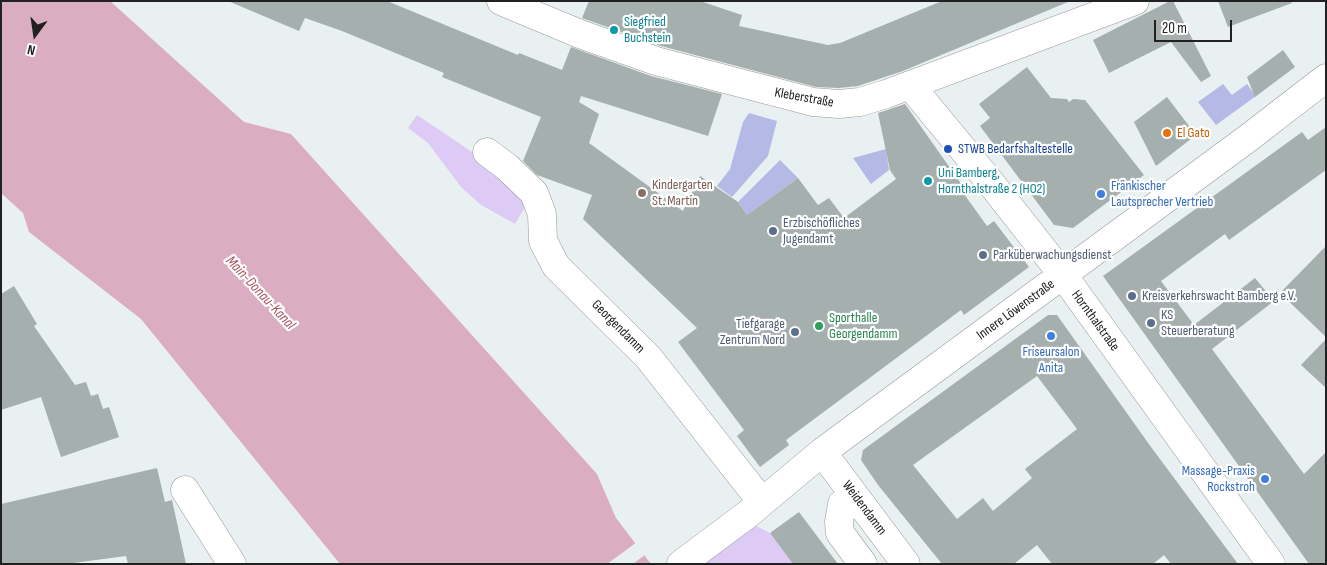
<!DOCTYPE html>
<html>
<head>
<meta charset="utf-8">
<style>
  body { margin:0 }
  #map { position:relative; width:1327px; height:565px; overflow:hidden; background:#e9f0f1; font-family:"Sofia Sans Condensed",sans-serif }
  canvas { display:block }
  .frame { position:absolute; inset:0; border:2px solid #212121; pointer-events:none }
  .north { position:absolute; left:10px; top:10px; width:50px; height:50px; -webkit-text-stroke:4px #fff; paint-order:stroke; rotate:194deg; font-size:14px; font-weight:700; line-height:20px; text-align:center; color:#212121 }
  .north::after { content:''; display:block; margin:auto; width:18px; height:22px; background:#212121; clip-path:polygon(50% 0,100% 100%,50% 72%,0 100%) }
  .scale { position:absolute; left:1154px; top:20px; width:78px; height:22px; box-sizing:border-box; border:2px solid #212121; border-top:0; padding-left:6px; font-size:15px; line-height:18px; white-space:nowrap; color:#212121; -webkit-text-stroke:4px #fff; paint-order:stroke }
</style>
</head>
<body>
<div id="map">
<canvas width="1327" height="565"></canvas>
<div class="frame"></div>
<div class="north">N</div>
<div class="scale">20 m</div>
</div>
<script>
const g = document.querySelector('canvas').getContext('2d');
g.lineJoin = 'round';
function fill(path, color) { g.fillStyle = color; g.fill(path, 'evenodd'); }
const toPath = rows => new Path2D(rows.map(r => 'M' + r).join(''));
function stroke(path, color, width, dash) { g.strokeStyle = color; g.lineWidth = width; g.lineCap = dash ? 'butt' : 'round'; g.setLineDash(dash || []); g.stroke(path); }
function write(font, color, halo, rows, align = 'center') {
  g.font = font + ' "Sofia Sans Condensed",sans-serif'; g.lineWidth = 4.5; g.setLineDash([]); g.textBaseline = 'middle'; g.strokeStyle = halo; g.fillStyle = color; for (const [text, x, y, turn = 0] of rows) {
    g.save(); g.translate(x, y); g.rotate((+turn || 0) * Math.PI / 180); g.textAlign = isNaN(turn) ? turn : align; if (halo) g.strokeText(text, 0, 0); g.fillText(text, 0, 0); g.restore();
  }
}
fill(toPath([
  [1223,84,1232,95,1247,84,1256,96,1216,125,1198,102],
  [749,113,777,121,768,156,732,197,717,186,730,169,743,122],
  [886,149,889,170,871,184,853,158],
  [780,160,798,178,747,215,738,202]
]), '#b4bae5');
fill(toPath([
  [417,115,481,158,528,202,515,224,481,205,461,187,428,143,408,128],
  [735,515,770,533,793,564,672,564]
]), '#decbf5');
fill(toPath([
  [1,1,110,1,244,122,291,134,597,474,616,518,651,564,340,564,141,319,29,232,23,213,1,193]
]), '#daaec0');
fill(toPath([
  [637,542,646,554,633,564,607,564]
]), '#e9f0f1');
fill(toPath([
  [228,1,387,1,518,55,519,53,562,70,571,47,651,76,722,94,708,136,581,96,579,102,599,114,589,143,683,211,700,176,738,202,747,215,798,178,818,205,829,198,844,218,896,179,890,170,878,113,905,104,967,192,964,194,987,226,994,221,1029,267,964,315,961,310,786,440,789,445,760,467,737,436,744,430,678,342,697,328,583,219,592,195,537,175,523,161,541,117,442,77,444,73,342,31,305,18,299,31],
  [589,1,700,1,742,15,739,26,828,45,840,43,942,1,1068,2,903,71,858,86,839,88,816,87,661,46,582,18],
  [1170,1,1173,1,1211,76,1201,82,1171,42,1109,73,1093,40],
  [1218,1,1291,1,1292,3,1228,27],
  [1283,50,1295,67,1255,97,1247,77],
  [1027,67,1051,98,1067,99,1069,102,1073,99,1085,100,1144,175,1073,228,1054,225,980,126,990,118,979,104],
  [1167,97,1196,135,1156,166,1134,122],
  [1326,127,1326,170,1229,240,1225,234,1161,281,1194,325,1255,278,1274,301,1212,349,1304,474,1326,452,1326,564,1309,564,1103,276,1302,132,1308,140],
  [1326,246,1326,337,1280,293],
  [14,286,37,324,34,326,75,385,86,382,91,396,98,394,103,409,109,407,119,437,61,457,41,397,1,410,1,294],
  [1048,315,1057,315,1151,447,1238,564,1171,564,1164,555,1153,564,1052,564,1037,545,1014,564,942,564,878,485,861,460,863,450],
  [1037,376,1077,429,1025,469,1032,478,993,511,983,498,957,519,913,465],
  [1326,339,1326,388,1301,365],
  [157,468,165,502,172,500,186,564,128,564,126,556,66,564,1,564,1,504],
  [799,512,838,564,793,564,770,533]
]), '#a5afad');
const minor = toPath([
  [501,1,580,34,656,61,813,102,839,104,860,102,886,94,1135,1],
  [910,85,990,182,1063,275,1271,564],
  [487,152,507,167,534,193,542,214,543,241,556,266,648,357,762,502],
  [822,452,906,564],
  [185,490,232,564],
  [854,495,842,504,839,522,840,533,863,564],
  [681,564,748,514,822,452,1247,139,1326,78]
]);
stroke(minor, '#989898', 29);
stroke(minor, '#fff', 28);
for (const [x, y, r, color] of [
  [614,30,5,"#0f9aa8"],
  [1167,133,5,"#e8710a"],
  [948,149,5,"#1a4fb4"],
  [928,181,5,"#0f9aa8"],
  [642,193,5,"#8d6e63"],
  [1101,194,5,"#3f7fe0"],
  [773,231,5,"#5c6f8a"],
  [983,255,5,"#5c6f8a"],
  [1132,296,5,"#5c6f8a"],
  [1151,323,5,"#5c6f8a"],
  [819,326,5,"#2e9e5b"],
  [795,332,5,"#5c6f8a"],
  [1051,336,5,"#3f7fe0"],
  [1265,479,5,"#3f7fe0"]
]) { const dot = new Path2D(); dot.arc(x, y, r, 0, 2 * Math.PI); g.fillStyle = color; g.fill(dot); stroke(dot, '#fff', 2); }
write('14px', '#0d838f', '#fff', [
  ["Siegfried",624,22],
  ["Buchstein",624,38],
  ["Uni Bamberg,",938,173],
  ["Hornthalstraße 2 (HO2)",938,189]
], 'left');
write('14px', '#212121', '#fff', [
  ["Kleberstraße",804,98,10],
  ["Innere Löwenstraße",1016,310,-36],
  ["Hornthalstraße",1095,321,54],
  ["Georgendamm",618,327,45],
  ["Weidendamm",864,508,53]
]);
write('14px', '#c56008', '#fff', [
  ["El Gato",1177,133]
], 'left');
write('14px', '#164399', '#fff', [
  ["STWB Bedarfshaltestelle",958,149]
], 'left');
write('14px', '#785e54', '#fff', [
  ["Kindergarten",652,185],
  ["St. Martin",652,201]
], 'left');
write('14px', '#366cbe', '#fff', [
  ["Fränkischer",1111,186],
  ["Lautsprecher Vertrieb",1111,202],
  ["Friseursalon",1051,352,"center"],
  ["Anita",1051,368,"center"],
  ["Massage-Praxis",1255,471,"right"],
  ["Rockstroh",1255,487,"right"]
], 'left');
write('14px', '#4e5e75', '#fff', [
  ["Erzbischöfliches",783,223],
  ["Jugendamt",783,239],
  ["Parküberwachungsdienst",993,255],
  ["Kreisverkehrswacht Bamberg e.V.",1142,296],
  ["KS",1161,315],
  ["Steuerberatung",1161,331],
  ["Tiefgarage",785,324,"right"],
  ["Zentrum Nord",785,340,"right"]
], 'left');
write('14px', '#27864d', '#fff', [
  ["Sporthalle",829,318],
  ["Georgendamm",829,334]
], 'left');
write('italic 15px', '#a95561', '#fff', [
  ["Main-Donau-Kanal",260,293,47]
]);
</script>
</body>
</html>
